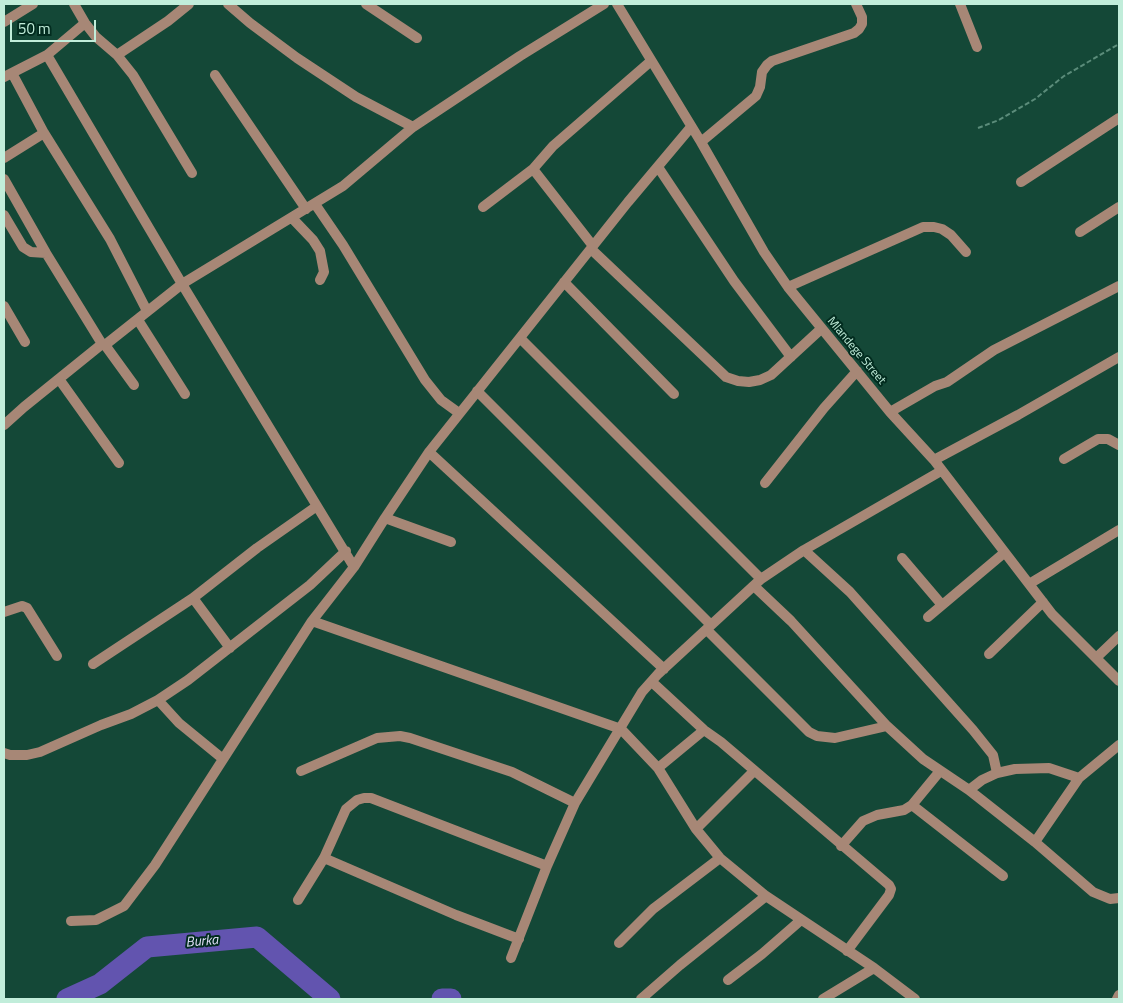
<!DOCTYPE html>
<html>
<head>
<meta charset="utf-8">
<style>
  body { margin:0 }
  #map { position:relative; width:1123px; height:1003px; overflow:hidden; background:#144837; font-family:"Titillium Web",sans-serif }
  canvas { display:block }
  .frame { position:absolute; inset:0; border:5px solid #c1edda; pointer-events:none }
  .scale { position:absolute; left:10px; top:20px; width:86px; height:22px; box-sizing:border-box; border:2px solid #c1edda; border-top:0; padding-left:6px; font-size:15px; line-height:18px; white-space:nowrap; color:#c1edda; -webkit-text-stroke:4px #022c1f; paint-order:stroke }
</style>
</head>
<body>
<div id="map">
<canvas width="1123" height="1003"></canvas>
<div class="frame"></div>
<div class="scale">50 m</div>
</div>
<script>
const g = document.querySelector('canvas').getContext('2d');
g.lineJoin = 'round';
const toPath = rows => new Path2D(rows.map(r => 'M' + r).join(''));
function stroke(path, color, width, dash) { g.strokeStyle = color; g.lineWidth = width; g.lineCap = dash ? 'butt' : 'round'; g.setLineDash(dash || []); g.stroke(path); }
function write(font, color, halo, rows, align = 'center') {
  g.font = font + ' "Titillium Web",sans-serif'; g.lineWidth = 4; g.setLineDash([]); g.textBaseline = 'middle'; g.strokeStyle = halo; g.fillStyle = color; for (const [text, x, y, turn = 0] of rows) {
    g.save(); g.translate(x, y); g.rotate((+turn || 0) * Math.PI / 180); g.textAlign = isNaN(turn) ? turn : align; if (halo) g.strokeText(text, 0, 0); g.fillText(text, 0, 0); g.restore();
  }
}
stroke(toPath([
  [67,999,100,984,147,947,257,937,330,999],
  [442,999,451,999]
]), '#6254af', 21);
stroke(toPath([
  [978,128,999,120,1035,99,1064,76,1119,44]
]), '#5b8c7a', 2, [5, 2.5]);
stroke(toPath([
  [74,4,85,23,96,37,117,55,133,75,192,173],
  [228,4,250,23,297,58,356,97,413,127],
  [366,4,417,38],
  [617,4,701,142,764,252,788,287,890,412,934,460,1052,614,1119,681],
  [960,4,977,47],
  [4,22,33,4],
  [47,55,182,284,354,567],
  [117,55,168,21,189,4],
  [12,73,44,133,110,239,147,311],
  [215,75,306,209],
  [4,77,47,55,85,23],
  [701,142,756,96,760,87,762,72,767,65,772,61,854,33,859,29,862,24,862,17,856,4],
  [4,158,44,133],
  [658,167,734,281,791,357],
  [533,169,593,246],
  [4,179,46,253,102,344],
  [1021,182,1119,118],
  [315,204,343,245,425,380,441,400,459,413],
  [483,207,533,169,553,146,651,61],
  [4,215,23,247,31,252,46,253],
  [292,218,313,240,320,251,324,272,320,280],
  [1080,232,1119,207],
  [591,249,726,377,738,381,749,382,760,380,771,375,821,329],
  [564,282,674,394],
  [788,287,923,227,934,227,942,229,951,235,966,252],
  [4,306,25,342],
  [138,320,185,394],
  [520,338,761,579],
  [105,345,134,385],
  [59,379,119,463],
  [477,391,711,625],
  [890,412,935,386,947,382,994,350,1119,286],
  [4,425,24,407,102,344,105,345,182,284,343,186,413,127,520,56,604,4],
  [429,452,664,669],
  [1064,459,1098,439,1108,439,1119,445],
  [934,460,1018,415,1119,357],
  [765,483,824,408,857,371],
  [385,518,451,542],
  [804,550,850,592,973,730,993,755,997,773],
  [902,558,942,605],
  [1029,584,1119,530],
  [754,586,791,621,887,726,923,759,969,790,1035,842,1093,892,1110,899,1119,898],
  [193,598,230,648],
  [4,612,22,606,27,608,57,656],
  [928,617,1004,553],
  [312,621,621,729,658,768,696,829,720,858,766,896,874,968,915,999],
  [707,630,809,732,817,736,835,738,887,726],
  [989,654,1043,602],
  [1096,658,1119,636],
  [93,664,193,598,257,548,317,506],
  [652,682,704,730,721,742,889,885,891,889,889,895,847,951],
  [158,700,179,723,223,759],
  [4,753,10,755,27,755,40,752,101,725,131,714,158,700,188,680,310,585,346,551],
  [658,768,704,730],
  [301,771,377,738,400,736,410,738,512,772,575,803],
  [969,790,982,780,997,773,1015,769,1049,768,1079,778],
  [912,805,1003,876],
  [696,829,754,771],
  [1035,842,1079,778,1119,745],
  [841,846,863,821,877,815,904,810,912,805,940,771],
  [324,858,456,915,519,939],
  [298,900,324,858,346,809,357,800,364,798,371,798,547,866],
  [71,921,96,920,124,906,155,865,312,621,354,567,385,518,429,452,628,202,691,127],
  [619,943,653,909,720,858],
  [511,958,547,866,575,803,642,692,658,674,761,579,804,550,941,471],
  [728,980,762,954,801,920],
  [641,999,680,965,766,896],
  [823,999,874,968],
  [1117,999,1119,995]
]), '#a78776', 10);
write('12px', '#c1edda', '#022c1f', [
  ["Mlandege Street",856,351,50]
]);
write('italic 14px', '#e2e1fa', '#022c1f', [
  ["Burka",202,942,-5]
]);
</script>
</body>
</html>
